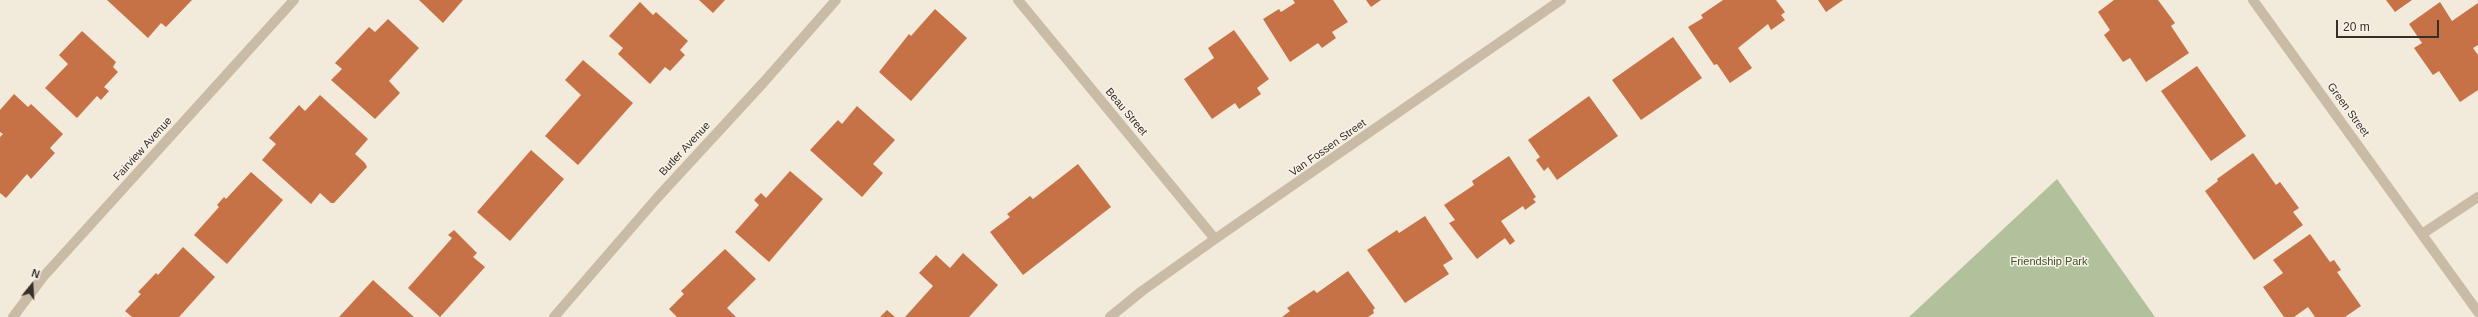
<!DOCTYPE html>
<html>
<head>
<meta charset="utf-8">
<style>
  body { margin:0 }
  #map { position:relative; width:2478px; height:317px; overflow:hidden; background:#f2eadb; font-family:Helvetica,sans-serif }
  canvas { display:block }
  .north { position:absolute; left:12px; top:265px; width:40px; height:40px; -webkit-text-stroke:3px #f9f3e8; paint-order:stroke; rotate:18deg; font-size:11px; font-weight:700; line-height:16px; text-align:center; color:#362e28 }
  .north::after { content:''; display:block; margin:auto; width:14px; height:18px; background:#362e28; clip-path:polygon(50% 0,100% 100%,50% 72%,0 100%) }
  .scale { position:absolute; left:2336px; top:20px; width:103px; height:18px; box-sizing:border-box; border:2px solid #362e28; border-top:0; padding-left:5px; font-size:12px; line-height:14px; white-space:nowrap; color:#362e28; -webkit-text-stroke:3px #f9f3e8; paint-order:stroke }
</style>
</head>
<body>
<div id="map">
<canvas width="2478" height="317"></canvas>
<div class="north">N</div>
<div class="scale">20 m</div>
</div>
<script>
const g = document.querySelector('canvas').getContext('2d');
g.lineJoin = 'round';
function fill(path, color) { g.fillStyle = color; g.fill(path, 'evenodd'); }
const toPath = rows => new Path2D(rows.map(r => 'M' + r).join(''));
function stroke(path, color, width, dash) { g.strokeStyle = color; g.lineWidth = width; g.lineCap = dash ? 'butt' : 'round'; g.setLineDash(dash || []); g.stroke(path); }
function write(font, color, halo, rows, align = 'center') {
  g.font = font + ' Helvetica,sans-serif'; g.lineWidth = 3; g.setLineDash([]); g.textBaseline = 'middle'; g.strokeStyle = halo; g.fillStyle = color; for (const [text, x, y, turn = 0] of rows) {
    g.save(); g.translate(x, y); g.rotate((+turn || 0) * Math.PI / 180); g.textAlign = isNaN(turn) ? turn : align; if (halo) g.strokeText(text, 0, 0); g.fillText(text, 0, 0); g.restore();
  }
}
fill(toPath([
  [2057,179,2155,317,1909,317]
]), '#b0c19b');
fill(toPath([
  [107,0,192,0,166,27,161,23,148,38],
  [419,0,463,0,443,23],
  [699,0,725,0,713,13],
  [1293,0,1333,0,1348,22,1332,32,1336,38,1322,48,1318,43,1290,62,1263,19,1279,9,1281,12,1295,3],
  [1366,0,1381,0,1371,7],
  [1723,0,1776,0,1785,12,1781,15,1785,20,1771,30,1768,24,1738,48,1752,68,1730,83,1717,64,1714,65,1688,27,1703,18,1701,15],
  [1818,0,1843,0,1826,12],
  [2114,0,2158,0,2175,23,2171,26,2189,53,2146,82,2130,58,2123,62,2104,35,2110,30,2098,12],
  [2386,0,2412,0,2395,12],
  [640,2,653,15,656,12,688,41,680,50,685,55,670,71,665,67,650,84,618,54,623,48,609,36],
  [2440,2,2452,21,2478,3,2478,45,2473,48,2478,55,2478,90,2460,102,2439,71,2433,75,2414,48,2422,43,2409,24],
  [935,9,967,38,911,101,879,72,909,34,911,36],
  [388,19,419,48,389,81,400,93,375,119,331,80,342,69,335,63,369,27,375,32],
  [1234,30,1269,79,1257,88,1261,94,1239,109,1235,103,1212,119,1184,79,1214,58,1208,48],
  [82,31,116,62,113,67,118,72,104,87,109,91,101,100,97,96,77,118,45,88,68,64,59,55],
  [1673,37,1702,78,1641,120,1612,80],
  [583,60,633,103,578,165,545,136,581,95,565,80],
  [2197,66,2246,136,2211,161,2161,91],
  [14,94,28,107,31,104,63,134,50,148,55,153,31,179,27,174,6,198,0,193,0,137,3,134,0,132,0,110],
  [320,95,368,139,355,154,365,163,367,167,334,203,331,203,320,193,311,204,262,160,276,144,269,138,299,105,305,111],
  [1589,96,1618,136,1557,180,1548,167,1544,171,1536,160,1540,157,1528,140],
  [857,106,895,140,873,164,883,173,862,197,810,150,838,120,842,124],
  [531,150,564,179,510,241,477,212],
  [2253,153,2276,185,2280,182,2299,208,2293,212,2303,225,2254,260,2205,191,2218,181,2217,179],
  [1509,156,1536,197,1533,199,1536,202,1525,210,1523,206,1501,221,1515,241,1510,245,1505,238,1477,259,1449,223,1455,220,1444,205,1474,185,1472,181],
  [1078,164,1111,207,1023,275,990,232,1010,217,1007,214,1030,196,1033,199],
  [790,171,823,199,769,262,735,232,759,205,754,200,761,193,766,198],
  [251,172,283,200,227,264,194,235,219,207,217,205,224,197,226,199],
  [1425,216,1453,259,1443,265,1449,274,1405,303,1367,250,1397,230,1399,233],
  [454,230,477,253,473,257,485,267,440,317,408,288,452,238,448,235],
  [2310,234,2330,262,2334,260,2341,270,2337,272,2361,306,2345,317,2315,317,2308,307,2294,317,2284,317,2263,287,2283,273,2273,260],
  [183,247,215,277,179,317,132,317,125,311,141,294,138,292,156,273,158,275],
  [725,249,756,279,727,308,736,317,677,317,669,309,684,294,681,291],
  [963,253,998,285,969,317,905,317,933,286,919,273,936,255,950,268],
  [1348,271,1375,308,1373,310,1374,313,1368,317,1282,317,1290,311,1287,308,1314,290,1317,293],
  [373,280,414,317,339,317],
  [887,310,895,317,880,317]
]), '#c67246');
stroke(toPath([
  [1018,0,1215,239],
  [2422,234,2478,197],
  [13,317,43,277,294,0],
  [554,317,657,198,763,83,836,0],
  [1110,317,1142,291,1215,239,1561,0]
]), '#cabba7', 10);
stroke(toPath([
  [2253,0,2478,312]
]), '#cabba7', 10);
write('11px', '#362e28', '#f9f3e8', [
  ["Green Street",2348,110,54],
  ["Beau Street",1126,112,50],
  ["Van Fossen Street",1328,148,-35],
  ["Fairview Avenue",143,149,-48],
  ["Butler Avenue",685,149,-47]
]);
write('11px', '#41552c', '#f9f3e8', [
  ["Friendship Park",2049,262]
]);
</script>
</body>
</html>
